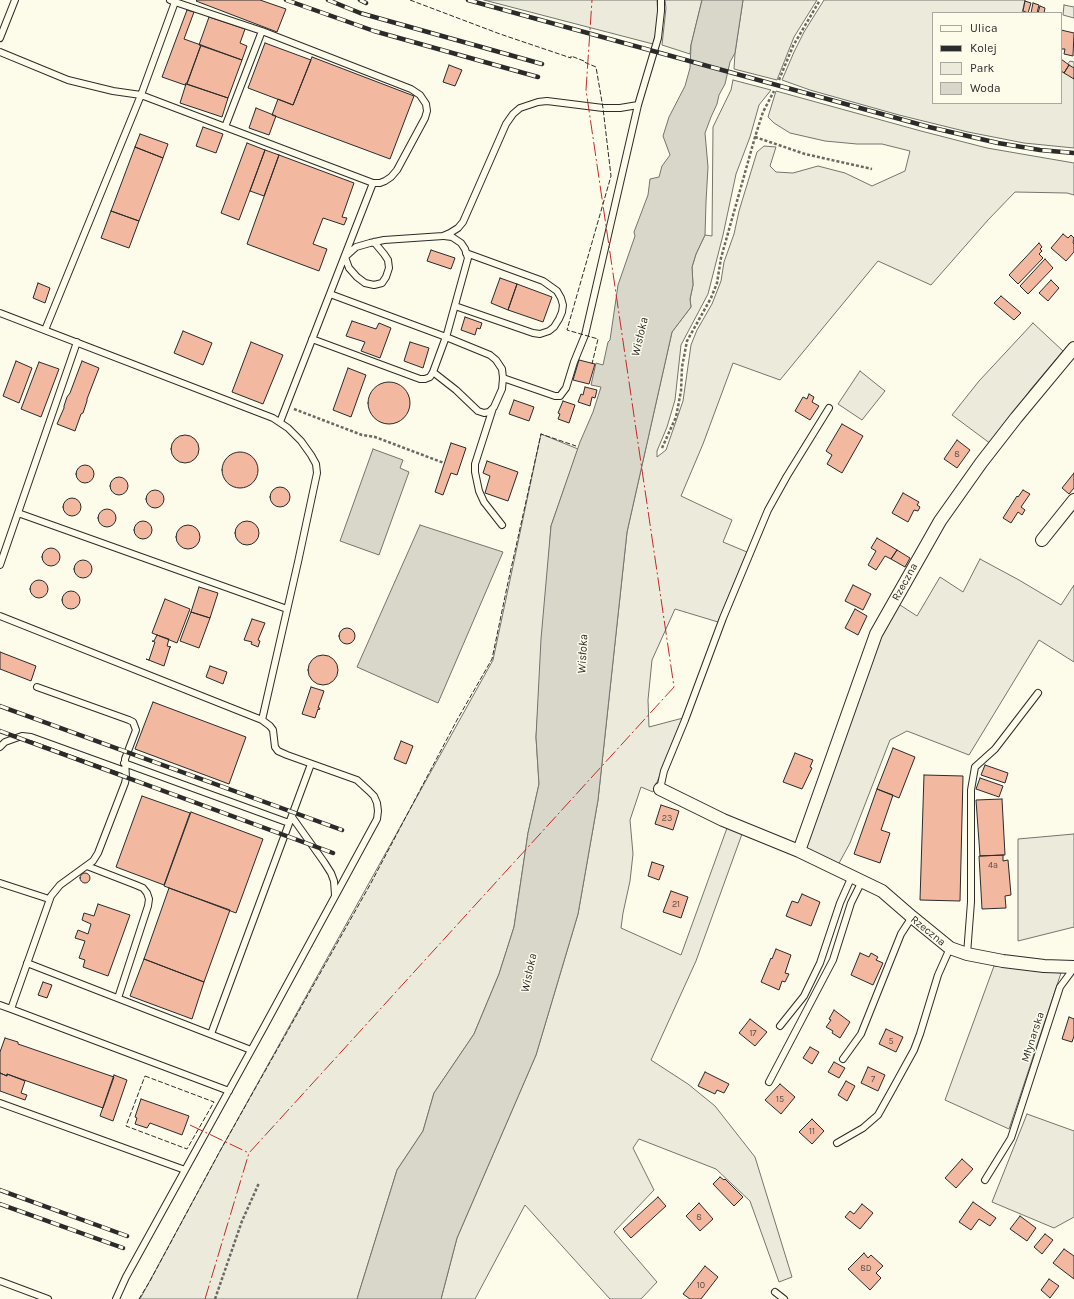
<!DOCTYPE html>
<html>
<head>
<meta charset="utf-8">
<style>
  body { margin:0 }
  #map { position:relative; width:1074px; height:1299px; overflow:hidden; background:#fdfbea; font-family:Karla,sans-serif }
  canvas { display:block }
  .legend { position:absolute; left:932px; top:12px; width:130px; height:92px; box-sizing:border-box; background:#fdfbea; border:1px solid #a9a89e; margin:0; padding:5px 7px; list-style:none; font-size:12px; color:#2b2b2b }
  .legend li { display:flex; align-items:center; gap:8px; height:20px }
  .legend b { width:20px; border:1px solid #a9a89e }
</style>
</head>
<body>
<div id="map">
<canvas width="1074" height="1299"></canvas>
<ul class="legend">
<li><b style="height:5px;background:#fdfbea"></b>Ulica</li>
<li><b style="height:5px;background:#2b2b2b"></b>Kolej</li>
<li><b style="height:11px;background:#ecebdb"></b>Park</li>
<li><b style="height:11px;background:#d8d7c9"></b>Woda</li>
</ul>
</div>
<script>
const g = document.querySelector('canvas').getContext('2d');
g.lineJoin = 'round';
function fill(path, color) { g.fillStyle = color; g.fill(path, 'evenodd'); }
const toPath = rows => new Path2D(rows.map(r => 'M' + r).join(''));
function stroke(path, color, width, dash) { g.strokeStyle = color; g.lineWidth = width; g.lineCap = dash ? 'butt' : 'round'; g.setLineDash(dash || []); g.stroke(path); }
function write(font, color, halo, rows, align = 'center') {
  g.font = font + ' Karla,sans-serif'; g.lineWidth = 3; g.setLineDash([]); g.textBaseline = 'middle'; g.strokeStyle = halo; g.fillStyle = color; for (const [text, x, y, turn = 0] of rows) {
    g.save(); g.translate(x, y); g.rotate((+turn || 0) * Math.PI / 180); g.textAlign = isNaN(turn) ? turn : align; if (halo) g.strokeText(text, 0, 0); g.fillText(text, 0, 0); g.restore();
  }
}
const green = toPath([
  [484,0,657,0,658,19,656,32,653,44,484,0],
  [665,0,702,0,691,45,690,54,662,45,666,8,665,0],
  [743,0,817,0,794,37,777,80,734,69,735,53,743,0],
  [824,0,1025,0,1022,13,933,13,933,103,1061,103,1061,72,1070,61,1074,62,1074,148,1024,143,968,132,899,115,810,90,782,80,794,52,804,32,824,0],
  [1064,5,1074,7,1074,18,1063,15,1064,5],
  [733,80,771,90,759,105,750,137,736,174,723,235,708,294,681,345,675,400,667,427,657,451,657,457,666,450,683,401,691,345,697,330,712,304,721,281,724,262,734,234,739,211,757,152,764,146,776,147,770,166,776,172,793,173,818,166,845,173,872,186,905,171,910,151,882,144,857,144,825,141,790,133,774,123,768,117,776,91,921,131,987,148,1074,163,1074,195,1067,193,1015,192,988,220,931,285,878,261,780,380,733,363,703,444,681,496,732,520,723,542,747,552,718,622,675,609,652,660,648,700,649,727,683,718,653,792,641,787,630,820,633,854,630,881,623,913,621,928,681,955,727,828,742,834,696,961,651,1060,688,1084,715,1106,755,1157,792,1277,779,1282,750,1201,716,1169,639,1139,633,1148,654,1190,614,1232,657,1282,641,1299,610,1299,525,1205,475,1299,441,1299,457,1238,536,1055,578,914,598,800,627,532,672,332,691,307,690,299,693,285,692,267,696,254,705,235,712,236,713,127,731,90,733,80],
  [1033,323,1063,351,1031,389,991,444,952,415,979,381,1033,323],
  [860,371,885,391,862,420,838,404,860,371],
  [541,434,578,449,551,526,536,737,539,784,528,833,514,927,499,974,474,1034,434,1093,423,1131,397,1170,357,1299,140,1299,220,1151,493,660,541,434],
  [980,559,1019,580,1061,605,1074,585,1074,662,1039,640,969,755,907,731,890,740,850,843,838,865,807,851,806,842,879,637,897,603,917,616,940,577,963,592,980,559],
  [1074,834,1074,927,1018,941,1018,839,1074,834],
  [994,966,1061,973,1009,1129,945,1100,994,966],
  [1027,1114,1074,1131,1074,1217,1054,1228,992,1202,1027,1114]
]);
fill(green, '#ecebdb');
stroke(green, '#74746e', 1);
const water = toPath([
  [702,0,743,0,735,53,730,62,725,84,719,95,717,104,711,117,705,133,708,167,706,202,705,235,696,254,692,267,693,285,690,299,691,307,672,332,627,532,598,800,578,914,536,1055,457,1238,441,1299,357,1299,397,1170,423,1131,434,1093,474,1034,499,974,514,927,528,833,539,784,536,737,541,639,551,526,580,442,593,412,601,387,591,385,596,363,603,365,608,342,610,340,618,285,635,236,634,232,648,195,650,179,659,177,662,166,670,155,663,136,669,117,685,86,690,68,691,45,702,0],
  [373,449,403,460,400,468,409,472,379,555,340,541,373,449],
  [420,525,503,552,438,703,357,667,420,525]
]);
fill(water, '#d8d7c9');
stroke(water, '#74746e', 1);
const building = toPath([
  [197,0,260,0,286,9,277,32,196,1,197,0],
  [1025,1,1031,3,1028,13,1023,11,1025,1],
  [1033,3,1039,5,1037,13,1031,13,1033,3],
  [1040,6,1045,8,1044,13,1038,13,1040,6],
  [187,10,194,12,184,39,201,45,187,83,186,83,185,85,162,77,187,10],
  [209,17,245,29,240,43,247,46,242,60,199,45,209,17],
  [1061,30,1074,33,1073,56,1064,54,1065,49,1061,49,1061,30],
  [265,43,311,60,293,105,248,88,265,43],
  [201,45,242,60,228,98,187,84,201,45],
  [312,57,414,96,390,159,272,115,278,99,293,105,312,57],
  [1061,59,1069,65,1064,73,1061,71,1061,59],
  [449,65,462,70,455,86,443,82,449,65],
  [1069,65,1074,68,1074,79,1064,73,1069,65],
  [186,84,228,98,222,117,180,103,186,84],
  [256,108,276,116,269,135,249,128,256,108],
  [203,127,223,134,216,153,196,146,203,127],
  [140,134,168,144,163,158,135,147,140,134],
  [247,143,265,150,239,220,221,213,247,143],
  [135,147,163,158,139,221,111,211,135,147],
  [265,150,279,155,264,196,250,191,265,150],
  [279,155,354,183,342,217,347,218,344,225,323,218,313,244,327,249,319,271,247,244,279,155],
  [111,211,139,221,129,248,101,238,111,211],
  [1063,234,1068,238,1071,235,1074,238,1073,243,1074,244,1074,252,1066,261,1051,248,1063,234],
  [1039,243,1042,247,1040,249,1042,251,1039,254,1043,258,1018,284,1009,275,1039,243],
  [431,250,455,258,451,269,427,261,431,250],
  [1045,259,1053,268,1028,294,1020,286,1045,259],
  [500,278,517,284,508,310,491,303,500,278],
  [1051,280,1059,288,1048,301,1039,293,1051,280],
  [38,283,50,288,45,303,33,298,38,283],
  [517,284,552,297,543,322,508,310,517,284],
  [1001,296,1021,313,1014,320,994,303,1001,296],
  [465,317,482,323,480,329,477,328,475,335,461,330,465,317],
  [352,321,376,329,379,323,391,328,380,358,361,351,365,342,346,336,352,321],
  [183,331,212,343,203,365,174,353,183,331],
  [251,342,283,355,263,404,232,392,251,342],
  [410,342,429,348,423,368,404,361,410,342],
  [579,360,595,364,589,384,573,380,579,360],
  [16,361,32,368,19,403,3,396,16,361],
  [82,361,99,368,87,399,87,401,83,413,81,414,75,431,57,424,64,408,64,406,67,397,70,393,82,361],
  [39,362,59,369,41,417,21,409,39,362],
  [348,368,366,375,351,417,333,410,348,368],
  '368 403a21 21 0 1 1 42 0a21 21 0 1 1-42 0Z',
  [585,387,597,390,595,398,592,397,590,406,578,402,581,394,583,395,585,387],
  [809,394,814,397,812,402,819,406,810,420,795,411,803,397,807,399,809,394],
  [514,400,534,407,529,421,509,414,514,400],
  [563,401,575,405,569,423,558,419,560,414,558,413,563,401],
  [842,424,863,436,842,473,827,464,832,455,826,451,842,424],
  '171 449a14 14 0 1 1 28 0a14 14 0 1 1-28 0Z',
  [957,440,970,450,957,468,944,459,957,440],
  [451,443,466,448,457,475,451,473,443,495,435,492,451,443],
  '222 470a18 18 0 1 1 36 0a18 18 0 1 1-36 0Z',
  [487,461,518,472,508,501,485,493,490,476,483,473,487,461],
  '76 474a9 9 0 1 1 18 0a9 9 0 1 1-18 0Z',
  [1074,473,1074,488,1069,494,1062,488,1074,473],
  '110 486a9 9 0 1 1 18 0a9 9 0 1 1-18 0Z',
  '270 497a10 10 0 1 1 20 0a10 10 0 1 1-20 0Z',
  '146 499a9 9 0 1 1 18 0a9 9 0 1 1-18 0Z',
  [1023,490,1030,494,1021,507,1025,510,1022,515,1018,512,1011,523,1003,518,1017,496,1018,497,1023,490],
  [903,493,919,502,917,505,920,507,918,511,914,510,908,522,892,513,903,493],
  '63 507a9 9 0 1 1 18 0a9 9 0 1 1-18 0Z',
  '98 518a9 9 0 1 1 18 0a9 9 0 1 1-18 0Z',
  '134 530a9 9 0 1 1 18 0a9 9 0 1 1-18 0Z',
  '235 533a12 12 0 1 1 24 0a12 12 0 1 1-24 0Z',
  '176 537a12 12 0 1 1 24 0a12 12 0 1 1-24 0Z',
  [877,538,897,550,891,559,885,556,876,570,868,565,876,551,871,548,877,538],
  '42 557a9 9 0 1 1 18 0a9 9 0 1 1-18 0Z',
  [897,550,910,558,905,567,891,559,897,550],
  '74 569a9 9 0 1 1 18 0a9 9 0 1 1-18 0Z',
  '30 589a9 9 0 1 1 18 0a9 9 0 1 1-18 0Z',
  [853,585,871,594,863,610,845,601,853,585],
  [199,587,218,593,210,618,191,612,199,587],
  '62 600a9 9 0 1 1 18 0a9 9 0 1 1-18 0Z',
  [165,599,190,609,177,643,152,633,165,599],
  [855,609,867,616,858,635,845,628,855,609],
  [191,612,210,618,199,648,180,641,191,612],
  [252,619,265,623,258,640,260,641,258,647,251,644,252,642,244,640,252,619],
  '339 636a8 8 0 1 1 16 0a8 8 0 1 1-16 0Z',
  [157,635,169,639,167,646,171,647,170,647,164,666,146,659,149,660,155,642,152,641,154,641,157,635],
  [0,652,36,666,31,681,0,669,0,652],
  '308 670a15 15 0 1 1 30 0a15 15 0 1 1-30 0Z',
  [210,666,227,672,223,684,206,677,210,666],
  [311,687,324,691,318,708,320,708,319,710,318,709,315,718,302,714,311,687],
  [153,702,246,737,229,784,135,749,153,702],
  [401,741,413,746,406,764,394,759,401,741],
  [893,748,915,757,899,798,877,789,893,748],
  [795,753,813,760,810,767,812,768,802,789,783,782,795,753],
  [985,765,1008,773,1005,783,981,775,985,765],
  [924,775,963,776,960,901,920,900,924,775],
  [980,778,1003,786,999,797,976,789,980,778],
  [877,789,893,795,881,830,890,833,880,863,854,854,877,789],
  [142,796,190,813,164,885,116,867,142,796],
  [1002,799,1005,855,980,856,976,800,1002,799],
  [661,805,679,811,673,830,655,824,661,805],
  [191,812,263,839,236,913,164,886,191,812],
  [1003,855,1003,861,1008,860,1011,895,1005,896,1006,908,982,909,979,856,1003,855],
  [652,862,664,866,659,880,648,876,652,862],
  '80 878a5 5 0 1 1 10 0a5 5 0 1 1-10 0Z',
  [169,888,230,910,204,982,144,959,169,888],
  [671,891,688,897,681,918,663,912,671,891],
  [802,894,820,902,811,926,786,916,792,901,798,903,802,894],
  [98,904,130,915,108,976,83,967,85,960,79,958,85,941,75,938,78,930,88,934,91,924,82,920,84,913,94,916,98,904],
  [776,949,791,955,785,973,789,974,785,982,782,981,779,990,761,982,771,958,772,959,776,949],
  [860,953,869,957,871,953,878,957,876,960,883,963,873,985,851,975,860,953],
  [144,959,204,982,192,1019,130,996,144,959],
  [43,982,52,985,47,998,38,995,43,982],
  [834,1010,850,1022,840,1038,832,1033,833,1031,826,1027,831,1020,829,1019,834,1010],
  [1069,1017,1074,1019,1074,1036,1072,1042,1062,1039,1069,1017],
  [750,1019,767,1032,755,1046,739,1033,750,1019],
  [886,1029,903,1037,896,1052,879,1044,886,1029],
  [5,1038,18,1042,18,1044,114,1077,103,1108,7,1074,7,1076,0,1073,0,1052,5,1038],
  [810,1047,819,1052,812,1064,803,1058,810,1047],
  [834,1062,845,1068,839,1078,828,1072,834,1062],
  [868,1067,885,1075,878,1091,861,1083,868,1067],
  [705,1072,729,1084,724,1093,717,1090,715,1094,698,1086,705,1072],
  [0,1073,7,1076,7,1074,25,1081,21,1093,27,1095,25,1100,0,1091,0,1073],
  [114,1075,127,1080,113,1121,100,1116,114,1075],
  [846,1081,855,1086,847,1101,838,1095,846,1081],
  [780,1084,795,1097,781,1114,765,1100,780,1084],
  [141,1099,189,1116,182,1135,150,1123,147,1128,135,1124,137,1118,135,1117,141,1099],
  [812,1119,824,1131,812,1144,799,1132,812,1119],
  [962,1159,973,1169,956,1188,945,1178,962,1159],
  [720,1177,724,1180,725,1179,743,1197,734,1206,713,1184,720,1177],
  [658,1197,666,1206,631,1238,623,1229,658,1197],
  [973,1202,996,1218,990,1226,979,1219,971,1230,959,1222,973,1202],
  [699,1203,713,1219,700,1231,686,1216,699,1203],
  [862,1204,873,1213,860,1229,845,1217,850,1211,854,1214,862,1204],
  [1020,1216,1036,1228,1027,1241,1010,1229,1020,1216],
  [1045,1234,1053,1240,1042,1254,1034,1247,1045,1234],
  [1064,1249,1074,1256,1074,1279,1053,1263,1064,1249],
  [864,1253,868,1258,871,1255,883,1266,876,1273,881,1278,870,1290,848,1269,864,1253],
  [705,1266,718,1277,701,1299,690,1299,683,1294,705,1266],
  [1049,1279,1059,1286,1050,1298,1041,1290,1049,1279]
]);
fill(building, '#f2b8a0');
stroke(building, '#2b2b2b', 1);
const service = toPath([
  [175,2,262,31,411,89,420,95,426,104,427,111,425,118,397,170,391,177,385,181,380,183,373,183],
  [0,38,15,0],
  [0,52,68,80,113,91,141,95,373,183,280,422],
  [225,127,262,31],
  [374,242,384,254,388,260,389,268,386,277,382,283,374,285,365,283,357,277,349,268,345,257,356,247,370,243,384,240,443,236,450,233,458,228,463,222,506,124,513,114,520,108,538,102,547,101,603,108,620,108,638,105],
  [330,294,446,337,490,355,496,360,502,369,503,378,502,389,494,407,489,412,484,413,478,411,456,390,433,372],
  [455,306,533,333,540,334,549,331,554,327,559,319,562,312,563,305,561,298,557,291,543,281,466,253],
  [0,313,273,418,288,428,301,441,311,455,316,464,317,473,298,562,262,720],
  [45,330,141,95,175,2,170,0],
  [312,339,420,379,425,379,430,377,433,372,447,334,468,258,465,249,461,243,452,237,444,236],
  [503,378,555,396,560,396,566,388,574,362,585,335,638,105,658,38,661,11,661,0],
  [493,408,475,464,475,472,479,491,484,502,502,525],
  [18,513,287,609],
  [0,565,77,342],
  [0,616,262,720,270,726,273,730,275,747,278,751,287,755,357,780,369,791,374,796,377,803,378,811,377,819,264,1027,126,1277,116,1299],
  [37,687,129,720,133,722,136,730,125,759,126,778,125,783,98,853,93,861,60,885,51,896,11,1009,229,1091],
  [0,747,5,742,16,738,22,736,31,737,125,771],
  [124,763,289,823],
  [660,789,664,771,685,720,723,618,768,510,787,476,829,408],
  [292,817,324,862,331,873,334,881,335,895],
  [87,866,136,885,143,888,147,893,149,899,148,906,118,998],
  [0,883,49,899],
  [967,954,971,902,971,790,975,767,995,749,1038,693],
  [27,963,251,1050],
  [0,1005,11,1009],
  [780,1026,804,996,820,963,840,903,852,876],
  [211,1034,311,764],
  [843,1059,861,1034,901,934,912,917],
  [769,1082,833,960,851,903,862,881],
  [0,1103,185,1170],
  [837,1143,863,1128,878,1115,892,1090,914,1050,920,1034,938,975,950,948],
  [985,1180,1011,1138,1060,987,1074,968],
  [0,1281,48,1299],
  [775,1292,784,1299]
]);
const minor = toPath([
  [1042,540,1074,500],
  [660,789,723,820,799,851,882,891,912,917,950,948,967,954,1003,961,1044,966,1074,967],
  [799,851,876,634,940,521,981,463,1016,418,1074,348]
]);
stroke(service, '#2b2b2b', 8);
stroke(minor, '#2b2b2b', 14);
stroke(toPath([
  [779,80,793,46,820,0],
  [755,137,805,154,872,169],
  [294,409,362,435,375,437,444,463],
  [662,448,676,417,681,391,682,367,687,341,711,298,717,283,721,258,755,137,763,112,774,91],
  [215,1299,242,1221,259,1183]
]), '#6a6964', 2.5, [3, 2]);
stroke(service, '#fdfbea', 6);
stroke(minor, '#fdfbea', 12);
const rail = toPath([
  [286,0,374,31,538,77],
  [328,0,360,13,542,64],
  [360,0,366,3],
  [468,0,929,127,998,143,1040,150,1074,153],
  [0,706,342,830],
  [0,731,333,853],
  [0,1190,127,1236],
  [0,1204,123,1248]
]);
stroke(rail, '#2b2b2b', 4.5);
stroke(rail, '#fdfbea', 3, [9]);
stroke(toPath([
  [410,0,500,34,571,58,571,56,584,61,584,62,596,67,603,108,611,176,567,330,598,339,592,364],
  [145,1076,214,1102,187,1149,126,1126,145,1076],
  [139,1299,150,1281,220,1151,371,883,457,720,492,659,507,587,541,434,576,446]
]), '#2b2b2b', 1, [5, 2]);
stroke(toPath([
  [190,1125,249,1153],
  [205,1299,249,1153,674,687,586,90,592,0]
]), '#c62828', 1, [14, 3, 2, 3]);
write('9px', '#5d4e48', null, [
  ["8",957,454],
  ["23",667,818],
  ["4a",993,865],
  ["21",676,904],
  ["17",753,1033],
  ["5",891,1041],
  ["7",873,1079],
  ["15",780,1099],
  ["11",812,1131],
  ["8",699,1217],
  ["8D",866,1268],
  ["10",701,1285]
]);
write('11px', '#2b2b2b', '#fdfbea', [
  ["Rzeczna",905,582,-61],
  ["Rzeczna",928,931,39],
  ["Młynarska",1033,1037,-72]
]);
write('italic 12px', '#2b2b2b', '#fdfbea', [
  ["Wisłoka",640,337,-77],
  ["Wisłoka",583,654,-87],
  ["Wisłoka",529,973,-78]
]);
</script>
</body>
</html>
